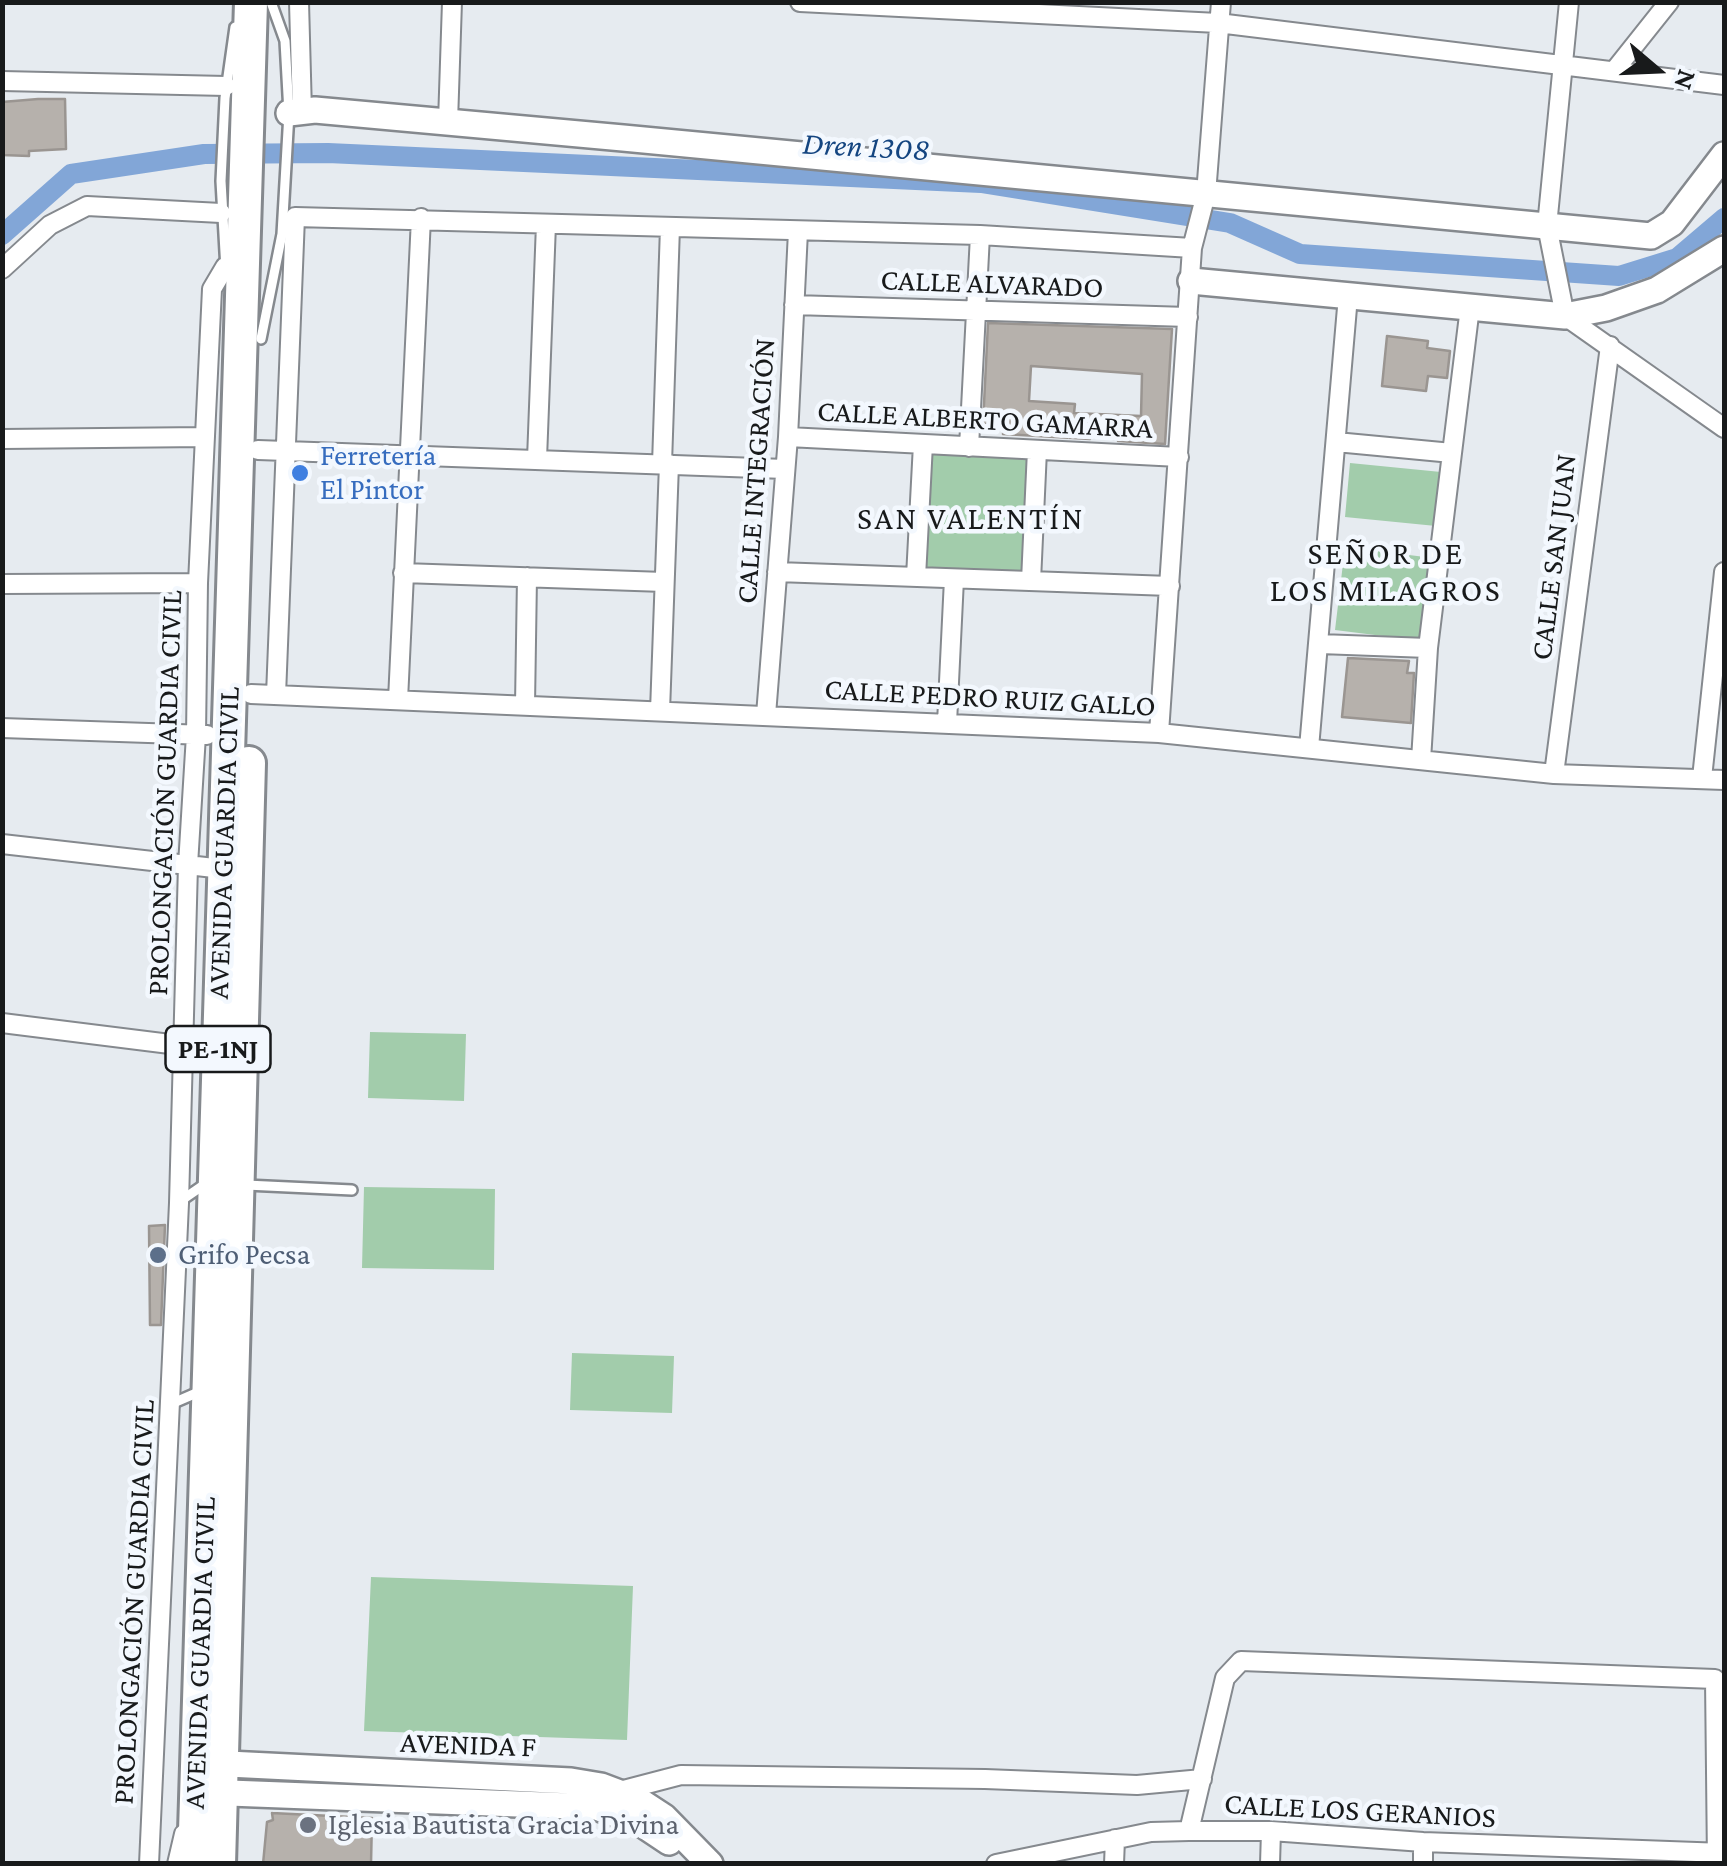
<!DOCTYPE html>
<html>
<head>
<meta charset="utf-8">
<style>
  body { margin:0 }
  #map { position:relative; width:1727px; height:1866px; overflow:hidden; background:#e6ebf0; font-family:"Crimson Pro",serif }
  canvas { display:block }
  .frame { position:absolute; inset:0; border:5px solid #181a1b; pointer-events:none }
  .north { position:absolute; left:1607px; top:20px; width:100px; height:100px; -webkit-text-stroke:8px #f3f8fe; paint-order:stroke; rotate:109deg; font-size:28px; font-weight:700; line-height:40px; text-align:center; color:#181a1b }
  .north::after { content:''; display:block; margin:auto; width:35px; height:45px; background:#181a1b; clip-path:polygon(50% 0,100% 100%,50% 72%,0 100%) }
</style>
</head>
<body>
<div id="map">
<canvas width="1727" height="1866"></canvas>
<div class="frame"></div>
<div class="north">N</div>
</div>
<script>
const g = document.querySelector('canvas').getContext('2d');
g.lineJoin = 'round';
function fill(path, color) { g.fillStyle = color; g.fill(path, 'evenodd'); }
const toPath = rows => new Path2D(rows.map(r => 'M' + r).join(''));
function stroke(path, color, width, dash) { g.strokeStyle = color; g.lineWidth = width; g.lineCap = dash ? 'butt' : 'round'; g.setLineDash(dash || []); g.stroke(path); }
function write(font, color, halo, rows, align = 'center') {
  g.font = font + ' "Crimson Pro",serif'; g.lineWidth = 9; g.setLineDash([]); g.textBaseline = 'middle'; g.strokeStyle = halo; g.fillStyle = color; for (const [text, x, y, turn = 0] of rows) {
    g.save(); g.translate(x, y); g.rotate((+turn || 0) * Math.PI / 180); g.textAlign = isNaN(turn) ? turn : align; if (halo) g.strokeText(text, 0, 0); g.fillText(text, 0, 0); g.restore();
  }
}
fill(toPath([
  [930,452,1030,457,1025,574,926,567],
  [1350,463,1441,472,1436,526,1345,517],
  [1345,547,1433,558,1423,641,1335,630],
  [370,1032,466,1034,464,1101,368,1098],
  [364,1187,495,1189,494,1270,362,1268],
  [572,1353,674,1356,672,1413,570,1410],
  [371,1577,633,1586,627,1740,364,1731]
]), '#a2ccab');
stroke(toPath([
  [2,235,71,174,204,154,328,153,981,183,1230,223,1300,254,1619,276,1677,258,1724,218]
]), '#82a6d7', 20);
const building = toPath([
  [38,99,65,99,66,149,29,151,29,156,2,155,2,102,38,99],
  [988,323,1172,329,1165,444,1118,441,1118,434,1090,432,1090,439,1003,434,1004,426,983,424,988,323],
  [1031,366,1142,374,1141,416,1074,413,1075,404,1029,401,1031,366],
  [1387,336,1428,341,1427,348,1450,351,1447,378,1428,376,1426,391,1382,386,1387,336],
  [1348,658,1409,661,1407,673,1414,673,1411,723,1342,717,1348,658],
  [165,1225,161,1325,150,1325,149,1226,165,1225],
  [272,1813,372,1818,371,1864,263,1864,267,1822,273,1820,272,1813]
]);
fill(building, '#b6b1ac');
stroke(building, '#9a9591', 2.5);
const lane = toPath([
  [226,270,221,181,225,98,235,27],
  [261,339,282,234,289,113,285,41,271,2],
  [246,1185,352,1190],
  [179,1202,208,1182],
  [171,1404,201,1391]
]);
const street = toPath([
  [299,2,302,112],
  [800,2,1218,23,1724,85],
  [1569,2,1547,226,1565,316,1724,428],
  [1614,71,1669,2],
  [2,81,226,86],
  [448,122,452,2],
  [2,269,50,225,87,206,221,213],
  [794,305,1188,317],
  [788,437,1179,457],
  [2,439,205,437],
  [1336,442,1452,453],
  [969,447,980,235],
  [258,450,785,469],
  [537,459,546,224],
  [662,464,670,227],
  [777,572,1170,586],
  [403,573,664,582],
  [916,577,923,444],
  [1031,581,1037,450],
  [2,584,198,583],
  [1320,644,1428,648],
  [251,694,1159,733,1554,774,1724,780],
  [276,695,295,217,980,235,1192,248],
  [398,700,421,218],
  [525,705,527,577],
  [660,711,669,464],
  [766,715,788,437,798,231],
  [947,723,954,579],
  [2,728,207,735],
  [1159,733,1192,248,1206,194,1221,2],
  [1309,748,1348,296],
  [1421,760,1428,648,1470,307],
  [1554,774,1610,346],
  [1702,778,1724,572],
  [2,844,223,869],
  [2,1023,218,1050],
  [616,1792,681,1775,985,1779,1137,1785,1202,1779],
  [1189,1831,1225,1678,1241,1661,1715,1679,1717,1864],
  [149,1864,179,1203,188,865,196,735,198,583,212,289,225,267],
  [177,1864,184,1834],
  [996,1864,1151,1832,1189,1831,1271,1831,1423,1842,1724,1853],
  [1114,1864,1115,1839],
  [1270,1864,1271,1831],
  [1423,1864,1423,1842]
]);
const secondary = toPath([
  [289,113,315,110,623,138,1651,236,1672,223,1724,155],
  [1191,281,1565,316,1606,308,1657,290,1724,249],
  [208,1763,571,1781,601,1786,638,1800,664,1817,710,1864],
  [203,1792,596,1807,639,1822,669,1842]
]);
const highway = toPath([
  [194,1864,251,2],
  [219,1864,249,763]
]);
stroke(lane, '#85898e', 14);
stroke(street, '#85898e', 22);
stroke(secondary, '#85898e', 30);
stroke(highway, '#85898e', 38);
stroke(lane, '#fff', 9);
stroke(street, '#fff', 18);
stroke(secondary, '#fff', 25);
stroke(highway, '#fff', 32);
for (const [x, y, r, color] of [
  [300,473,10,"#3f7fe0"],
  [158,1255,10,"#5c6f8a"],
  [308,1825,10,"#6b7280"]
]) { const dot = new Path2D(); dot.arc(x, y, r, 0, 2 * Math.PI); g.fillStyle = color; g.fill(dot); stroke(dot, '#f3f8fe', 4); }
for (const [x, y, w] of [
  [218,1049,105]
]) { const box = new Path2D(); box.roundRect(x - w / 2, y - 23, w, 46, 8); g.fillStyle = '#f3f8fe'; g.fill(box); stroke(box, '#181a1b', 2.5); }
write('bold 28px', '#181a1b', null, [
  ["PE-1NJ",218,1049]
]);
write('30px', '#181a1b', '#f3f8fe', [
  ["CALLE ALVARADO",992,284,2],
  ["CALLE ALBERTO GAMARRA",985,420,3],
  ["CALLE INTEGRACIÓN",756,471,-86],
  ["CALLE SAN JUAN",1554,557,-83],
  ["CALLE PEDRO RUIZ GALLO",990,698,3],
  ["PROLONGACIÓN GUARDIA CIVIL",165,793,-88],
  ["AVENIDA GUARDIA CIVIL",224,843,-88],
  ["PROLONGACIÓN GUARDIA CIVIL",134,1602,-87],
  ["AVENIDA GUARDIA CIVIL",200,1653,-88],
  ["AVENIDA F",468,1745,2],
  ["CALLE LOS GERANIOS",1360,1811,3]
]);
write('30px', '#366cbe', '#f3f8fe', [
  ["Ferretería",320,456],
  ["El Pintor",320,490]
], 'left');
write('30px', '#4e5e75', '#f3f8fe', [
  ["Grifo Pecsa",178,1255]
], 'left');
write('30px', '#5b616d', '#f3f8fe', [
  ["Iglesia Bautista Gracia Divina",328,1825]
], 'left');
write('italic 32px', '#144580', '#f3f8fe', [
  ["Dren 1308",866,147,3]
]);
g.letterSpacing = '2.5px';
write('32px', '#181a1b', '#f3f8fe', [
  ["SAN VALENTÍN",971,519],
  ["SEÑOR DE",1386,554],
  ["LOS MILAGROS",1386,591]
]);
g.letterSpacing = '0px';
</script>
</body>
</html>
